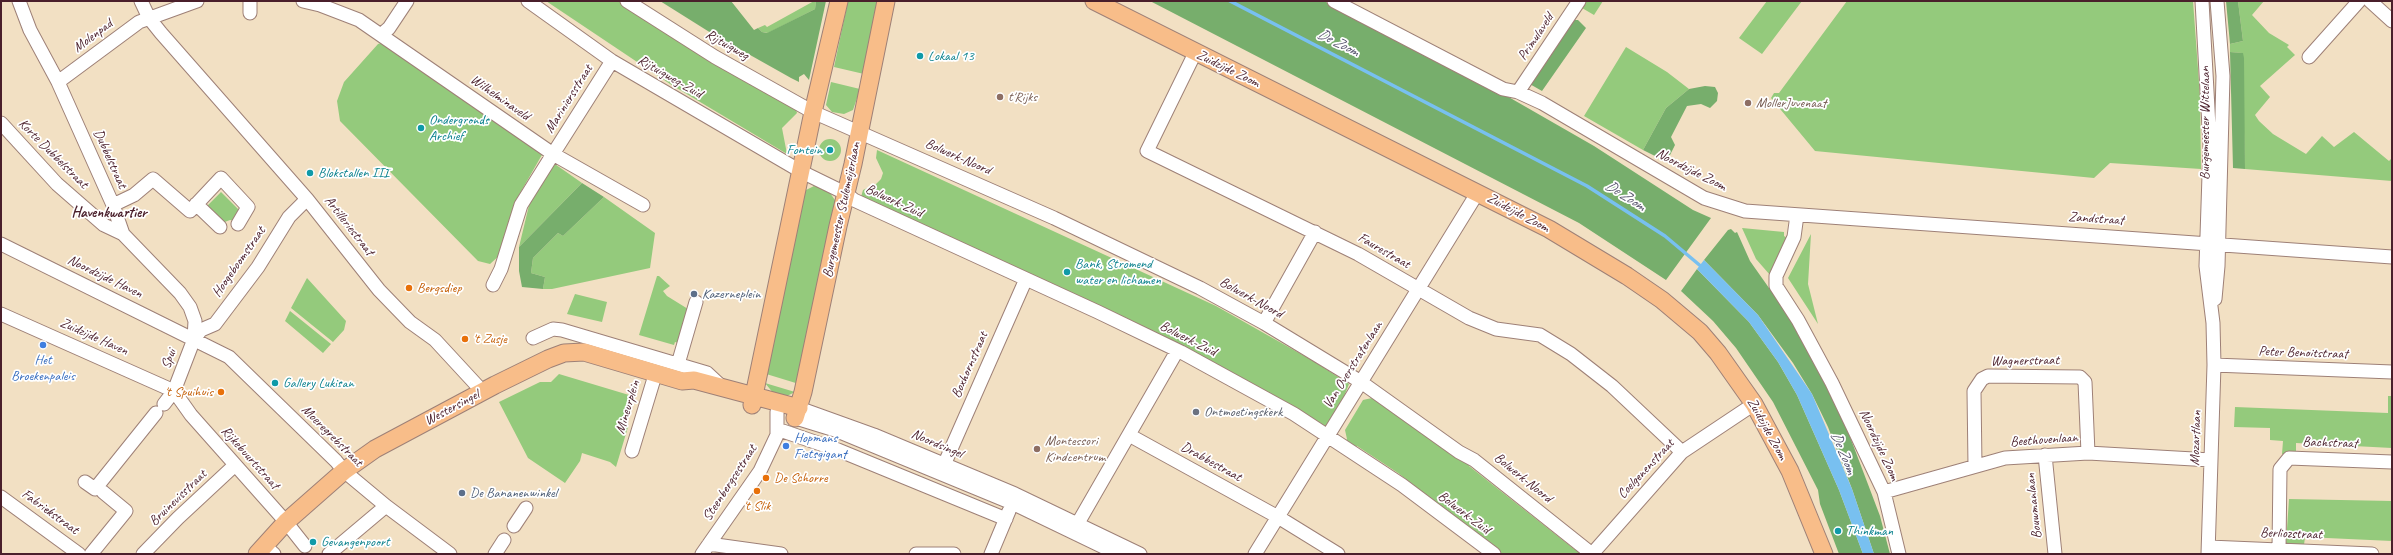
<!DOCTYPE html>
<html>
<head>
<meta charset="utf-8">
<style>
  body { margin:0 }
  #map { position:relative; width:2393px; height:555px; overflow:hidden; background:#f2e0c3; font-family:Caveat,sans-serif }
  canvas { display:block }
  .frame { position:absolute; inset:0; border:2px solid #4a1f2b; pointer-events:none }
</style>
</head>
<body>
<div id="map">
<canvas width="2393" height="555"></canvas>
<div class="frame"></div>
</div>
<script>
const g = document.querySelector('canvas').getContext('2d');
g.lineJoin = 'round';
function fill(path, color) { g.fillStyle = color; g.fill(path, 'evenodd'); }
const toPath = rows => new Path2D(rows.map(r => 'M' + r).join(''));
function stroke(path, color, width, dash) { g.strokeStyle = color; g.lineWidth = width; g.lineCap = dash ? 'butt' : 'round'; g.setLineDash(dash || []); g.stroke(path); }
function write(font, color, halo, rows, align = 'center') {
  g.font = font + ' Caveat,sans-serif'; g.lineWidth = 3.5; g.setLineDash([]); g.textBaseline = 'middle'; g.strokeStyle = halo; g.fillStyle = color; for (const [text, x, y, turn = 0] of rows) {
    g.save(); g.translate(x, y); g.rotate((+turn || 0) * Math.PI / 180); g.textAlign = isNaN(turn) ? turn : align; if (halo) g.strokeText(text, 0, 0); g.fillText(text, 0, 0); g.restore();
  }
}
fill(toPath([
  [546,1,620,1,697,50,795,106,797,113,782,128,787,154,670,84],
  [814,1,816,1,815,9,768,33,762,32,758,28,765,25,767,27],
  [848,1,879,1,864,74,834,67],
  [1586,1,1603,1,1594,15,1582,8],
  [1767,1,1802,1,1762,54,1739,38],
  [1847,1,2193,1,2200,96,2201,169,2110,163,2094,178,1815,151,1771,98,1774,93,1779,93],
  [2238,1,2264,1,2252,15,2269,33,2289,45,2287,47,2295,55,2260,86,2270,97,2255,115,2259,121,2273,134,2306,154,2322,136,2334,147,2354,132,2389,161,2392,158,2392,181,2245,169,2242,53,2230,52,2230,44,2243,41],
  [384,42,543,153,515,202,501,254,490,264,478,261,340,121,337,101,344,82,378,44],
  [1626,47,1667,72,1689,89,1666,108,1643,150,1584,116],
  [831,82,860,89,853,110,844,114,832,112,826,105],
  '819 150a11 11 0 1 1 22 0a11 11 0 1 1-22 0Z',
  [877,150,1216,306,1315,362,1349,384,1343,399,1325,427,1118,315,861,197,863,190,876,184,881,179,883,173,876,158],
  [552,162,582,183,519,247,530,201],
  [814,186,828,190,839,206,799,384,763,373,800,193],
  [221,192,242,213,235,221,230,220,222,223,206,207],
  [604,197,655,233,650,268,552,289,543,289,545,277,531,273,533,258,558,233,563,236],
  [1742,228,1784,232,1784,236,1787,238,1770,275,1756,259],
  [1811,234,1808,284,1818,324,1788,278],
  [657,276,659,276,670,286,663,291,667,296,688,309,678,343,675,342,674,345,639,335],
  [307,278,346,321,344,330,333,342,291,308],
  [575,294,607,302,602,322,567,314],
  [290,311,331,344,323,353,285,321],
  [559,374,629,395,623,417,628,427,616,467,610,462,582,453,580,461,565,483,528,458,499,402,540,382,551,382],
  [765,383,795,392,785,397,774,394],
  [1375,395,1471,463,1469,466,1574,549,1577,547,1585,554,1502,554,1398,473,1357,446,1354,448,1345,442,1347,439,1345,430,1363,400,1372,398],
  [2388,396,2392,396,2392,448,2296,443,2296,455,2282,454,2283,441,2270,440,2270,428,2234,427,2235,407,2388,413],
  [2289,499,2392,501,2392,541,2305,537,2304,545,2286,544]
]), '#94ca7c');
fill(toPath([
  [660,1,731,1,754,30,758,28,762,32,767,33,815,9,816,1,826,1,809,80,804,74,799,77,799,82,791,78,711,33],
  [1150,1,1324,1,1465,72,1594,146,1693,210,1711,218,1666,280,1579,223],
  [2226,1,2238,1,2243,41,2230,44],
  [1573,20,1578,20,1586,28,1542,91,1528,83],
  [2230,52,2243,53,2244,58,2245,169,2233,168],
  [1705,86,1715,87,1718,93,1717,101,1710,108,1701,104,1687,106,1671,137,1675,145,1670,155,1659,158,1643,150,1666,108,1689,89],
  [582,183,604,197,563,236,558,233,533,258,531,273,545,277,543,289,522,287,519,271,519,247],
  [1731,229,1735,233,1737,232,1750,261,1793,322,1844,421,1880,516,1890,554,1874,554,1852,489,1828,427,1812,394,1793,363,1758,315,1704,260,1728,230],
  [1697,269,1749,322,1778,362,1797,395,1839,490,1863,554,1839,554,1820,504,1818,490,1773,402,1736,348,1713,321,1681,291]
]), '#77ae6c');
fill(toPath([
  [1704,260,1758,315,1812,394,1852,489,1874,554,1863,554,1839,490,1797,395,1778,362,1749,322,1697,269]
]), '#78c0f0');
stroke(toPath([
  [1230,1,1587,186,1665,236,1703,268]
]), '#78c0f0', 3.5);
const minor = toPath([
  [19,1,30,30,58,82,113,205,123,234,180,293,190,307,195,321,194,339],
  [141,1,149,18,161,33,307,199,379,290,410,322,435,340,483,392],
  [250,1,250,13],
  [303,1,320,5,359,20,553,154,521,205,501,269,493,285],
  [528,1,612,61,802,172,845,193,854,200,1098,312,1181,352,1294,414,1402,485,1494,554],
  [627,1,715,57,813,112,1054,218,1200,288,1264,323,1361,382,1459,452,1474,460,1592,554],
  [1334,1,1503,89,1518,92,1542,103,1704,198,1745,211,2392,257],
  [2202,1,2210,145,2206,266,2213,323,2214,365,2208,554],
  [2370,1,2392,21],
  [381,35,389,28,407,1],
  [1195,53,1147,151,1358,254,1469,318,1496,329,1540,335,1571,354,1612,386,1682,452],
  [2309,57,2359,1],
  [612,61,553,154,643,205],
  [58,82,139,22,197,1],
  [1518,92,1579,1],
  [1,123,57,184,104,225,123,234],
  [196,204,220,227],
  [113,205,134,195,153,179,190,211,221,178,248,207,238,224],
  [1797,215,1794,237,1776,276,1776,286,1798,320,1832,383,1884,492,1899,554],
  [1,244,229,357,336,461,344,471,386,506,450,554],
  [2215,299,2218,266,2223,76,2217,1],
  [1,314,174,391,191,415,286,522,305,546],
  [1264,323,1315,232],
  [533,338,553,329,562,330,707,373,722,387],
  [678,364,696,302],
  [2214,365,2392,372],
  [164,404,174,391,194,339,201,330,215,324,258,267,289,217,307,199],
  [799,408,874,435,1015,494,1140,554],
  [796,418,835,430,1012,503,1118,554],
  [777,429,838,450,1006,519],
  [1129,435,1278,517,1338,554],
  [632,451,656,372],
  [2045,455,2055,554],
  [944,465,1026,279],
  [1975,466,1974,391,1982,379,1988,376,2080,377,2085,382,2088,453],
  [85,482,95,489,156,413],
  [1884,492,2005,458,2088,453,2211,460],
  [1,497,79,554],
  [1078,523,1177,351],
  [514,526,526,508],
  [709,544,781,554],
  [264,545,274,554],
  [2209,547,2372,554],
  [2279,549,2280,469,2289,458,2392,462],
  [91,554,126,511,103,492],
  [143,554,178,518,235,465],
  [329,554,386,506],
  [495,554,504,540],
  [702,554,760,471,777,435,777,412,780,403],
  [916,554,954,554],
  [991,554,1009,511],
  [1255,554,1478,192],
  [1592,554,1682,452,1754,404]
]);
const major = toPath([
  [1094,1,1549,229,1627,276,1662,300,1700,332,1718,353,1754,404,1790,471,1824,554],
  [752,405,813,112,839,1],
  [795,418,803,392,838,226,853,164,886,1],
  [257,554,286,522,344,471,375,449,495,385,548,359,564,353,584,352,682,381,694,380,799,408]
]);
stroke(minor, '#9e8077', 15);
stroke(major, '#9e8077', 19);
stroke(minor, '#fff', 13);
stroke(major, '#f8bd89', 17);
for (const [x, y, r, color] of [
  [920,56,4,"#0f9aa8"],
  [1000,97,4,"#8d6e63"],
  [1748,103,4,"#8d6e63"],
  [421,128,4,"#0f9aa8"],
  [830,150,4,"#0f9aa8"],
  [310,173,4,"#0f9aa8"],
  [1067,272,4,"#0f9aa8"],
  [409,288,4,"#e8710a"],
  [694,294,4,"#5c6f8a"],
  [465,339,4,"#e8710a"],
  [43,345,4,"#3f7fe0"],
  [275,383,4,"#0f9aa8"],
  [221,392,4,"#e8710a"],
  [1196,412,4,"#6b7280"],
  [786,446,4,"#3f7fe0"],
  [1037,449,4,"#8d6e63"],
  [766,478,4,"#e8710a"],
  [757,491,4,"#e8710a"],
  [462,493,4,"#5c6f8a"],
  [1838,531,4,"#0f9aa8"],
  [313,542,4,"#0f9aa8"]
]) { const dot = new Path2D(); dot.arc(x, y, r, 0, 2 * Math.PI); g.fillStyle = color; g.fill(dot); stroke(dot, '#fff', 1.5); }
write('14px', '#4a1f2b', '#fff', [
  ["Molenpad",93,36,-37],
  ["Primulaveld",1536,37,-56],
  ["Rijtuigweg",727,45,30],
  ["Zuidzijde Zoom",1228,69,26],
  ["Rijtuigweg-Zuid",670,77,30],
  ["Wilhelminaveld",500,98,35],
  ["Mariniersstraat",569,99,-58],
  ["Burgemeester Wittelaan",2205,123,-90],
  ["Korte Dubbelstraat",53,154,45],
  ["Bolwerk-Noord",958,157,24],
  ["Dubbelstraat",110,159,66],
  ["Noordzijde Zoom",1691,170,27],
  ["Bolwerk-Zuid",894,201,25],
  ["Burgemeester Stulemeijerlaan",842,210,-78],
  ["Zuidzijde Zoom",1518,213,28],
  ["Zandstraat",2096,219,4],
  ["Artilleriestraat",349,226,52],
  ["Faurestraat",1384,251,30],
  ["Hoogeboomstraat",239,262,-55],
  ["Noordzijde Haven",105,277,26],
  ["Bolwerk-Noord",1251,298,29],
  ["Zuidzijde Haven",94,337,24],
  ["Bolwerk-Zuid",1188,339,27],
  ["Peter Benoitstraat",2303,353,2],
  ["Spui",169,359,-69],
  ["Wagnerstraat",2025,361,-1],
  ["Boxhornstraat",970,365,-66],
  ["Van Overstratenlaan",1353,365,-58],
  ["Mineurplein",628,407,-73],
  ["Westersingel",452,408,-28],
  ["Zuidzijde Zoom",1767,429,61],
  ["Moeregrebstraat",332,436,45],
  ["Mozartlaan",2196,438,-88],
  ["Beethovenlaan",2044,440,-4],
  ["Bachstraat",2330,443,2],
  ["Noordsingel",937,444,23],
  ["Noordzijde Zoom",1879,445,65],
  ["Rijkebuurtstraat",250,458,48],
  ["Drabbestraat",1211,462,29],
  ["Coelgenenstraat",1646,469,-47],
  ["Bolwerk-Noord",1523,478,39],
  ["Steenbergsestraat",730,483,-57],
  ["Bruinevisstraat",178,498,-44],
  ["Bouwmanlaan",2034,506,-96],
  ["Fabriekstraat",50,512,36],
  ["Bolwerk-Zuid",1464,513,37],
  ["Berliozstraat",2291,534,2]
]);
write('14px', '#0d838f', '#fff', [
  ["Lokaal 13",928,56],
  ["Ondergronds",429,120],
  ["Archief",429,136],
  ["Fontein",822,150,"right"],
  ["Blokstallen III",318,173],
  ["Bank, Stromend",1075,264],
  ["water en lichamen",1075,280],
  ["Gallery Lukisan",283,383],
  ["Thinkman",1846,531],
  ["Gevangenpoort",321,542]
], 'left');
write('14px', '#785e54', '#fff', [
  ["t'Rijks",1008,97],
  ["MollerJuvenaat",1756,103],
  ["Montessori",1045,441],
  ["Kindcentrum",1045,457]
], 'left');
write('14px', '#c56008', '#fff', [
  ["Bergsdiep",417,288],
  ["'t Zusje",473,339],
  ["'t Spuihuis",213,392,"right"],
  ["De Schorre",774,478],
  ["'t Slik",757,506,"center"]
], 'left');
write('14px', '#4e5e75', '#fff', [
  ["Kazerneplein",702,294],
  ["De Bananenwinkel",470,493]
], 'left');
write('14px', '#366cbe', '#fff', [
  ["Het",43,360],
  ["Broekenpaleis",43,376],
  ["Hopmans",794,438,"left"],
  ["Fietsgigant",794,454,"left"]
]);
write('14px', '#5b616d', '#fff', [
  ["Ontmoetingskerk",1204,412]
], 'left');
write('italic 15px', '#5a5770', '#fff', [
  ["De Zoom",1338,43,27],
  ["De Zoom",1625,196,33],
  ["De Zoom",1843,453,68]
]);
write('bold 15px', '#4a1f2b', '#fff', [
  ["Havenkwartier",109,213]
]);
</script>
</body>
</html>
